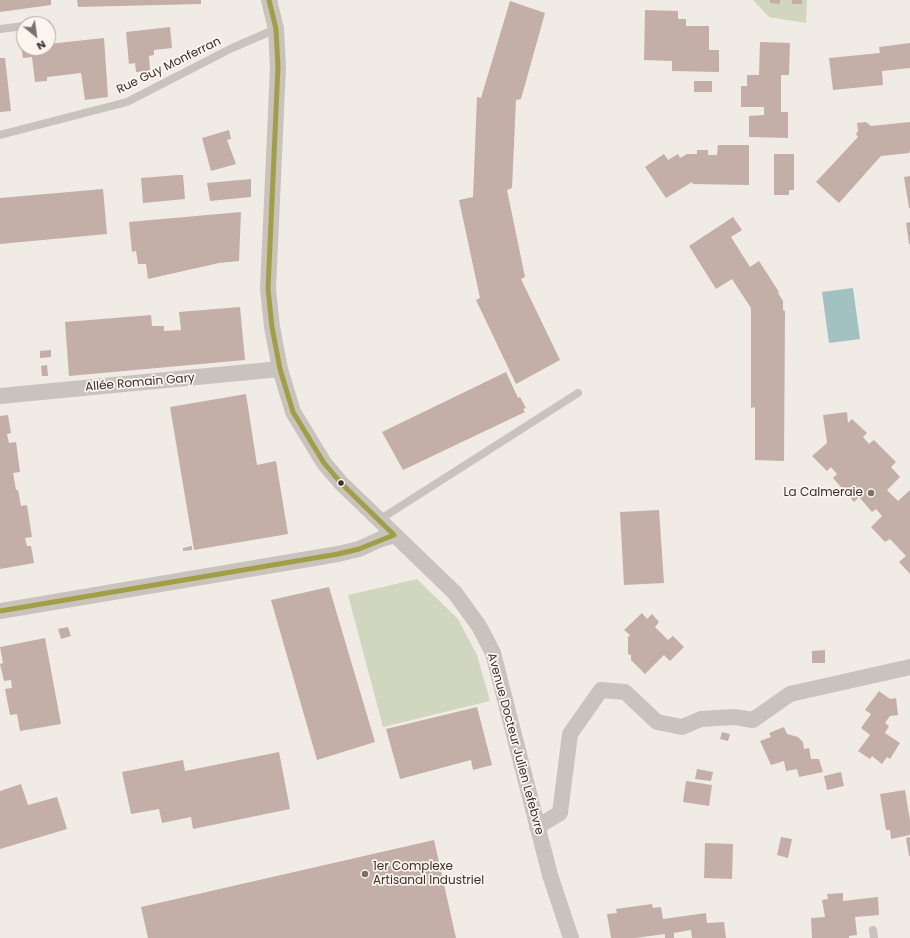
<!DOCTYPE html>
<html>
<head>
<meta charset="utf-8">
<style>
  body { margin:0 }
  #map { position:relative; width:910px; height:938px; overflow:hidden; background:#f0ebe5; font-family:Poppins,sans-serif }
  canvas { display:block }
  .north { position:absolute; left:16px; top:16px; width:40px; height:40px; box-sizing:border-box; background:#fbf5ee; border:1px solid #aea6a0; border-radius:50%; rotate:151deg; font-size:11px; font-weight:700; line-height:16px; text-align:center; color:#3b302b }
  .north::after { content:''; display:block; margin:auto; width:14px; height:18px; background:#7a716c; clip-path:polygon(50% 0,100% 100%,50% 72%,0 100%) }
</style>
</head>
<body>
<div id="map">
<canvas width="910" height="938"></canvas>
<div class="north">N</div>
</div>
<script>
const g = document.querySelector('canvas').getContext('2d');
g.lineJoin = 'round';
function fill(path, color) { g.fillStyle = color; g.fill(path, 'evenodd'); }
const toPath = rows => new Path2D(rows.map(r => 'M' + r).join(''));
function stroke(path, color, width, dash) { g.strokeStyle = color; g.lineWidth = width; g.lineCap = dash ? 'butt' : 'round'; g.setLineDash(dash || []); g.stroke(path); }
function write(font, color, halo, rows, align = 'center') {
  g.font = font + ' Poppins,sans-serif'; g.lineWidth = 3.5; g.setLineDash([]); g.textBaseline = 'middle'; g.strokeStyle = halo; g.fillStyle = color; for (const [text, x, y, turn = 0] of rows) {
    g.save(); g.translate(x, y); g.rotate((+turn || 0) * Math.PI / 180); g.textAlign = isNaN(turn) ? turn : align; if (halo) g.strokeText(text, 0, 0); g.fillText(text, 0, 0); g.restore();
  }
}
fill(toPath([
  [753,0,807,0,806,23,769,17],
  [417,579,458,619,477,655,490,701,383,727,348,595]
]), '#d1d6bf');
fill(toPath([
  [853,288,860,339,829,343,822,292]
]), '#a1c2c1');
fill(toPath([
  [0,0,51,0,51,5,0,12],
  [77,0,201,0,201,4,78,7],
  [770,0,780,0,780,4,770,3],
  [792,0,802,0,802,4,792,4],
  [510,1,545,13,521,99,516,100,512,188,507,190,525,277,521,279,560,360,516,384,476,300,480,298,459,200,473,197,477,97,481,98],
  [645,10,678,11,678,19,686,19,686,26,709,26,709,50,719,50,719,72,672,71,672,61,644,60],
  [170,27,172,48,154,50,154,55,149,56,150,71,136,72,135,63,129,64,126,32],
  [104,38,108,97,85,100,81,73,47,77,47,81,35,82,32,57,23,58,21,47,48,48,48,44],
  [760,42,790,43,789,75,781,75,781,112,788,112,788,138,749,137,749,116,764,115,764,107,741,107,741,86,747,86,747,75,759,75],
  [910,43,910,68,882,71,883,85,833,90,829,58,880,53,879,47],
  [0,58,5,58,11,111,0,112],
  [694,81,712,81,712,92,694,92],
  [866,122,871,126,910,122,910,150,909,153,881,156,839,203,816,182,858,137,856,134,858,131,857,123],
  [229,130,231,139,227,140,236,164,211,171,202,138],
  [718,145,749,145,749,185,693,184,692,182,666,198,645,167,664,154,668,160,678,154,680,158,687,154,697,154,697,150,708,150,708,155,717,155],
  [774,154,794,154,794,190,789,190,789,195,774,195],
  [178,175,183,175,185,199,143,203,141,178],
  [910,176,910,208,909,208,904,177],
  [251,179,251,197,210,201,207,183],
  [103,189,107,234,0,244,0,198],
  [241,212,239,261,219,263,148,279,146,264,138,264,136,251,132,252,129,222],
  [733,217,742,230,731,237,750,267,759,261,779,292,778,293,783,301,783,310,785,311,784,461,755,460,755,407,751,408,751,308,732,279,716,289,689,246],
  [910,222,910,244,909,244,906,223],
  [240,307,245,360,69,376,65,322,151,315,152,326,164,326,164,331,181,330,179,312],
  [51,350,51,357,40,358,40,351],
  [47,365,48,376,42,376,41,366],
  [506,372,518,398,520,397,526,408,523,409,525,412,403,470,382,432],
  [246,394,257,465,276,461,288,534,194,550,170,407],
  [847,412,848,423,852,419,867,433,863,437,869,444,874,440,896,462,891,467,900,477,887,490,898,501,910,490,910,574,899,562,906,556,890,539,885,542,871,527,882,516,876,509,872,512,859,497,854,502,833,478,837,474,831,467,827,471,812,456,827,443,823,415],
  [8,415,11,433,7,434,9,443,16,442,20,472,13,473,16,490,18,490,21,506,27,505,32,537,25,538,27,546,31,546,34,563,0,569,0,416],
  [659,510,664,583,624,585,620,512],
  [192,546,192,550,183,551,183,548],
  [329,587,375,742,317,760,271,600],
  [642,613,647,619,652,614,659,622,655,627,668,640,673,636,684,647,670,661,664,655,645,674,631,660,631,655,628,654,628,637,630,635,624,630],
  [68,627,71,636,61,639,58,629],
  [45,638,61,724,20,731,17,714,10,715,5,689,12,688,11,680,4,681,0,664,3,663,0,647],
  [825,650,825,663,812,663,812,651],
  [879,691,890,699,896,698,898,715,890,716,885,723,889,726,885,733,900,743,890,759,887,757,882,764,872,756,870,759,858,751,870,735,861,728,871,714,865,710],
  [477,707,492,765,473,770,471,760,400,779,386,729],
  [784,727,787,734,798,737,803,742,804,749,809,748,811,759,819,759,823,772,799,777,797,769,786,771,784,761,771,765,760,741,771,737,769,733],
  [722,732,730,734,728,741,720,739],
  [279,752,290,809,193,829,191,817,162,823,159,809,131,814,122,772,183,760,185,771],
  [697,769,713,772,711,781,695,779],
  [841,772,844,786,827,790,824,776],
  [686,781,712,785,709,806,683,802],
  [21,784,28,805,57,797,67,829,0,849,0,791],
  [905,790,910,821,910,835,891,839,890,830,886,830,880,794],
  [781,837,792,839,788,858,777,855],
  [910,837,910,856,909,856,906,838],
  [434,840,456,938,148,938,141,907],
  [705,843,733,844,732,879,704,878],
  [843,893,843,901,878,897,879,915,855,917,857,935,849,936,849,938,812,938,811,918,825,917,822,900,828,899,827,894],
  [652,904,653,908,661,907,663,919,706,913,707,923,724,922,726,938,692,938,691,930,674,933,674,938,665,938,665,934,635,938,611,938,607,914,617,913,616,909]
]), '#c3afa7');
stroke(toPath([
  [44,24,47,24],
  [0,29,24,26],
  [0,135,127,102,232,48,276,29],
  [379,520,578,393],
  [873,930,874,938]
]), '#c9c3be', 8);
stroke(toPath([
  [269,0,276,29,278,67,268,289,272,327,280,369,293,412,324,463,341,483,455,593,479,626,493,653,550,875,571,938],
  [0,396,280,369],
  [0,611,338,554,359,549,381,539,394,535],
  [537,827,560,813,570,734,601,690,625,692,657,722,682,727,701,719,734,717,753,720,790,694,910,667]
]), '#c9c3be', 16);
stroke(toPath([
  [269,0,276,29,278,67,268,289,272,327,280,369,293,412,324,463,341,483,394,535],
  [0,611,338,554,359,549,394,535]
]), '#a29e45', 5);
for (const [x, y, r, color] of [
  [341,483,3.5,"#3b302b"],
  [871,493,4,"#7a716c"],
  [365,874,4,"#7a716c"]
]) { const dot = new Path2D(); dot.arc(x, y, r, 0, 2 * Math.PI); g.fillStyle = color; g.fill(dot); stroke(dot, '#fbf5ee', 1.5); }
write('12px', '#3b302b', '#fbf5ee', [
  ["Rue Guy Monferran",169,66,-26],
  ["Allée Romain Gary",140,383,-5],
  ["Avenue Docteur Julien Lefebvre",515,744,75]
]);
write('12px', '#3b302b', '#fbf5ee', [
  ["La Calmeraie",863,493],
  ["1er Complexe",373,867,"left"],
  ["Artisanal Industriel",373,881,"left"]
], 'right');
</script>
</body>
</html>
